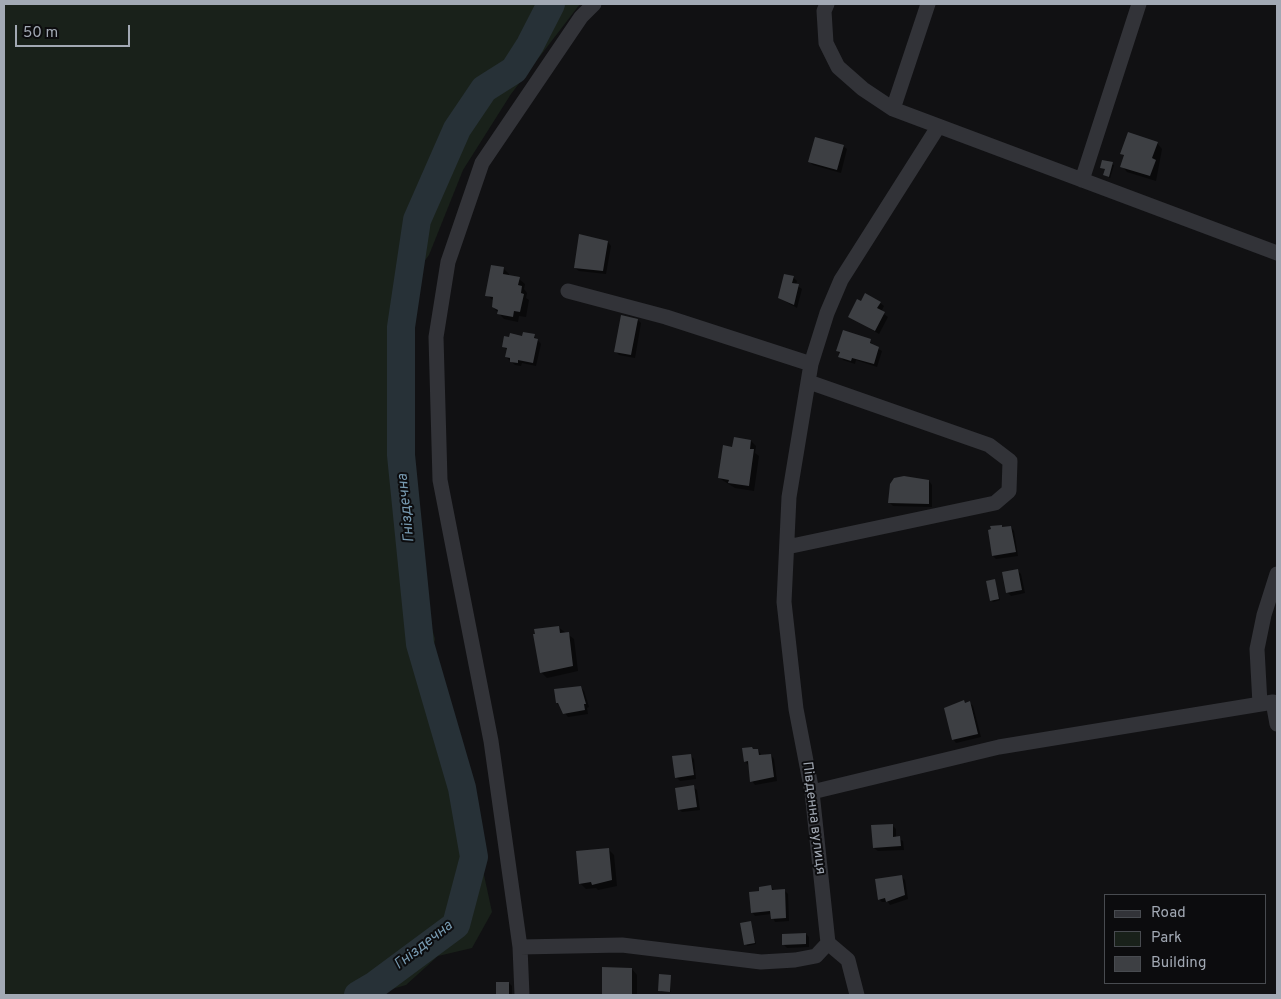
<!DOCTYPE html>
<html>
<head>
<meta charset="utf-8">
<style>
  body { margin:0 }
  #map { position:relative; width:1281px; height:999px; overflow:hidden; background:#111113; font-family:Overpass,sans-serif }
  canvas { display:block }
  .frame { position:absolute; inset:0; border:5px solid #a2a9b4; pointer-events:none }
  .legend { position:absolute; left:1104px; top:894px; width:162px; height:90px; box-sizing:border-box; background:#0c0c0e; border:1px solid #484b50; margin:0; padding:6px 9px; list-style:none; font-size:15px; color:#a2a9b4 }
  .legend li { display:flex; align-items:center; gap:10px; height:25px }
  .legend b { width:25px; border:1px solid #484b50 }
  .scale { position:absolute; left:15px; top:25px; width:115px; height:22px; box-sizing:border-box; border:2px solid #a2a9b4; border-top:0; padding-left:6px; font-size:15px; line-height:18px; white-space:nowrap; color:#a2a9b4; -webkit-text-stroke:4px #0c0c0e; paint-order:stroke }
</style>
</head>
<body>
<div id="map">
<canvas width="1281" height="999"></canvas>
<div class="frame"></div>
<ul class="legend">
<li><b style="height:6px;background:#323338"></b>Road</li>
<li><b style="height:14px;background:#19211a"></b>Park</li>
<li><b style="height:14px;background:#3d3f43"></b>Building</li>
</ul>
<div class="scale">50 m</div>
</div>
<script>
const g = document.querySelector('canvas').getContext('2d');
g.lineJoin = 'round';
function fill(path, color) { g.fillStyle = color; g.fill(path, 'evenodd'); }
const toPath = rows => new Path2D(rows.map(r => 'M' + r).join(''));
function stroke(path, color, width, dash) { g.strokeStyle = color; g.lineWidth = width; g.lineCap = dash ? 'butt' : 'round'; g.setLineDash(dash || []); g.stroke(path); }
function write(font, color, halo, rows, align = 'center') {
  g.font = font + ' Overpass,sans-serif'; g.lineWidth = 4; g.setLineDash([]); g.textBaseline = 'middle'; g.strokeStyle = halo; g.fillStyle = color; for (const [text, x, y, turn = 0] of rows) {
    g.save(); g.translate(x, y); g.rotate((+turn || 0) * Math.PI / 180); g.textAlign = isNaN(turn) ? turn : align; if (halo) g.strokeText(text, 0, 0); g.fillText(text, 0, 0); g.restore();
  }
}
fill(toPath([
  [4,4,580,4,511,94,463,170,429,255,398,297,389,391,396,525,406,569,426,607,435,639,428,683,440,718,455,733,448,781,471,815,492,912,472,948,438,956,406,985,382,992,378,995,4,995]
]), '#19211a');
fill(toPath([
  [1157,143,1162,149,1156,181,1127,172,1122,166,1125,157,1122,154],
  [843,146,847,149,841,173,813,165,810,162],
  [1103,161,1114,165,1110,178,1105,175,1106,169,1102,167],
  [608,242,611,246,606,274,579,271,575,268],
  [503,268,509,274,509,277,519,279,525,284,524,289,527,293,526,298,529,300,526,317,519,316,518,322,504,319,493,307,494,301,487,295],
  [793,277,797,281,796,285,802,289,797,308,779,298],
  [861,302,880,303,884,306,881,312,888,317,879,334,849,316],
  [638,320,641,323,635,358,619,355,615,351],
  [534,336,541,344,536,366,522,363,521,366,515,365,506,357,508,351,504,347,523,337],
  [870,341,873,346,882,351,877,367,856,360,855,364,843,360,837,350],
  [751,441,756,446,755,453,759,456,754,491,735,488,719,478,733,448],
  [929,481,932,485,932,507,893,506,889,502],
  [1001,526,1003,528,1011,527,1014,531,1018,556,996,559,993,556],
  [1018,571,1021,574,1025,593,1011,596,1007,592],
  [994,580,1000,600,993,602,991,600],
  [558,627,574,639,578,671,547,678,541,672],
  [580,687,584,691,589,707,587,708,588,714,568,717,557,703],
  [970,703,973,706,981,737,956,743,953,739],
  [758,750,762,756,771,755,774,759,777,781,755,785,752,781,748,765,745,761],
  [690,755,694,759,696,779,680,781,676,777],
  [693,787,697,790,700,810,682,812,679,809],
  [892,825,896,829,896,838,903,841,904,850,878,851,874,848],
  [608,849,614,855,617,886,598,890,596,888,586,889,580,883],
  [901,876,905,880,908,899,890,905,888,902,882,902,879,899],
  [771,887,775,891,784,890,788,894,789,921,775,922,771,914,755,916,752,912,760,892],
  [750,923,756,944,747,946,741,924],
  [806,934,809,937,809,947,787,948,783,944],
  [604,968,632,969,637,975,637,995,603,995],
  [670,976,671,992,661,992,660,990],
  [497,983,509,983,512,986,512,995,497,995]
]), '#0007');
stroke(toPath([
  [358,995,375,985,456,925,474,857,462,788,420,644,401,455,401,327,417,220,457,129,484,89,514,70,530,45,551,4]
]), '#273137', 28);
fill(toPath([
  [1128,132,1158,142,1152,158,1156,160,1150,176,1120,167,1124,155,1120,154],
  [815,137,844,145,837,170,808,162],
  [1102,160,1113,162,1109,177,1103,175,1105,169,1100,168],
  [579,234,608,241,603,271,574,268],
  [491,265,504,267,503,274,520,277,518,285,522,286,521,293,524,294,520,312,514,311,513,317,497,314,498,310,492,307,493,297,485,296],
  [784,274,794,276,792,283,799,284,794,305,778,298],
  [865,293,881,302,877,308,885,312,875,331,848,317,857,299,861,301],
  [621,315,638,319,631,355,614,352],
  [843,330,871,339,870,343,879,347,874,364,852,358,851,361,838,357,840,352,836,351],
  [523,332,535,334,534,338,538,339,533,363,518,360,518,363,510,362,510,358,505,357,507,348,502,347,504,336,509,337,510,333,522,336],
  [734,437,751,440,750,449,754,449,749,486,728,483,729,480,718,478,723,445,732,447],
  [904,476,929,480,929,504,888,503,890,484,894,478],
  [1002,525,1002,527,1011,526,1016,552,992,556,988,530,991,529,990,526],
  [1018,569,1022,590,1006,593,1002,572],
  [995,579,999,599,990,601,986,581],
  [559,626,560,633,569,632,573,666,540,673,533,634,535,634,534,629],
  [581,686,586,704,584,704,585,710,563,714,558,703,556,703,554,689],
  [964,700,965,703,970,701,978,734,952,740,944,708],
  [752,747,753,749,758,749,759,755,771,754,774,777,750,782,748,761,744,762,742,748],
  [691,754,694,775,675,778,672,756],
  [694,785,697,807,678,810,675,788],
  [893,824,893,837,900,836,901,846,873,848,871,825],
  [609,848,612,880,592,885,591,882,579,884,576,851],
  [902,875,905,895,886,902,885,898,878,900,875,879],
  [771,885,772,890,785,889,786,918,771,919,770,911,751,913,749,892,759,891,759,887],
  [751,921,755,943,744,945,740,923],
  [806,933,806,944,782,945,782,934],
  [602,967,632,968,632,995,602,995],
  [659,974,671,975,670,992,658,991],
  [496,982,509,982,509,995,496,995]
]), '#3d3f43');
stroke(toPath([
  [827,4,824,11,826,43,838,67,863,89,893,109,1277,253],
  [893,109,928,4],
  [1082,180,1139,4],
  [568,291,666,317,811,364],
  [787,547,995,503,1009,491,1010,461,989,445,809,382],
  [1260,704,1257,649,1264,615,1277,574],
  [812,792,999,747,1273,702,1277,724],
  [828,943,848,960,857,995],
  [520,947,622,945,761,962,795,960,816,956,828,943,812,792,796,709,784,602,789,497,811,364,827,313,841,280,938,127],
  [522,995,520,947,491,741,440,480,436,337,448,262,482,163,581,17,594,4]
]), '#323338', 15);
write('14px', '#a2a9b4', '#0c0c0e', [
  ["Південна вулиця",813,818,83]
]);
write('italic 15px', '#779ab1', '#0c0c0e', [
  ["Гніздечна",407,508,-96],
  ["Гніздечна",424,946,-38]
]);
</script>
</body>
</html>
